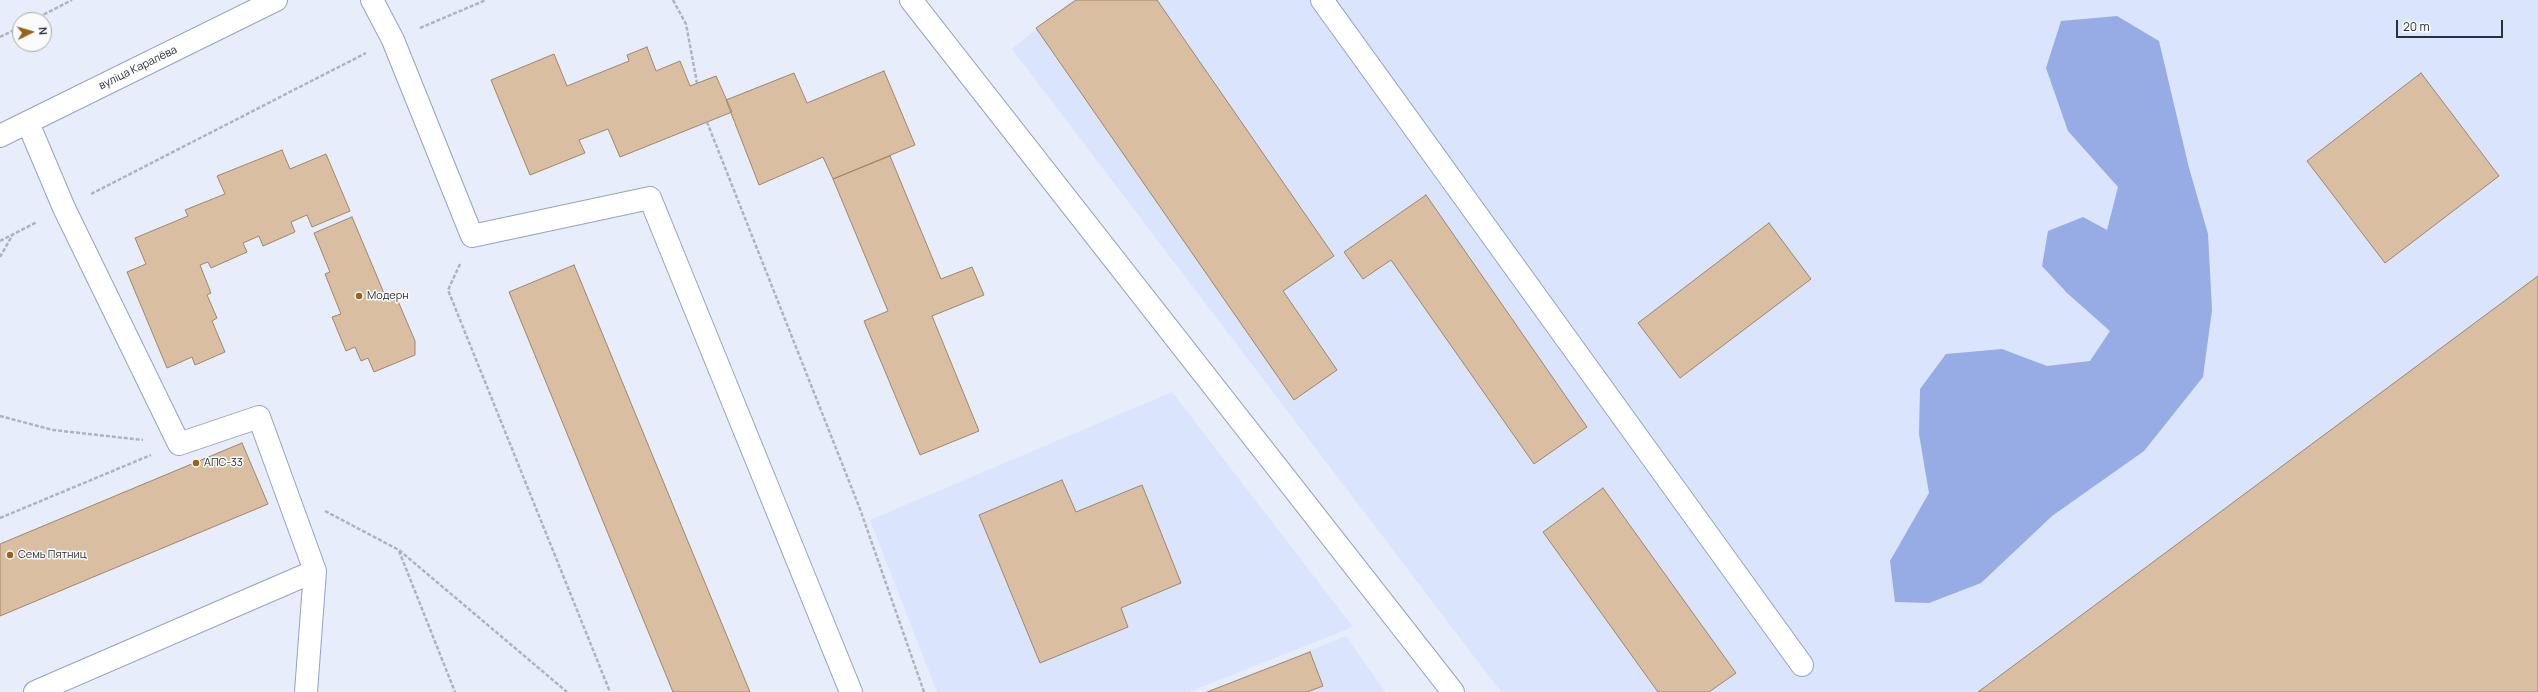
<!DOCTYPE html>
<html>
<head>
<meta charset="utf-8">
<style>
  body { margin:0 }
  #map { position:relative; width:2538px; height:692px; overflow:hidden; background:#e8edfb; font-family:Manrope,sans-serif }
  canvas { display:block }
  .north { position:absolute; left:12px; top:12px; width:40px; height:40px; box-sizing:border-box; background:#fbfbfb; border:1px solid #a7a9af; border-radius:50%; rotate:85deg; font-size:11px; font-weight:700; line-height:16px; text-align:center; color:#2a2f3c }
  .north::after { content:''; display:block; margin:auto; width:14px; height:18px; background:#976219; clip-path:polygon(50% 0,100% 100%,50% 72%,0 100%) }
  .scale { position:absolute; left:2396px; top:20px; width:107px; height:18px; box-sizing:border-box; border:2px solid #2a2f3c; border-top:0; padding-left:5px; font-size:12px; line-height:14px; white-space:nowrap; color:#2a2f3c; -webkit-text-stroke:3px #fbfbfb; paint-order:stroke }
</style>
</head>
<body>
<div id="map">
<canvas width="2538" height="692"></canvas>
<div class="north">N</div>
<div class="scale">20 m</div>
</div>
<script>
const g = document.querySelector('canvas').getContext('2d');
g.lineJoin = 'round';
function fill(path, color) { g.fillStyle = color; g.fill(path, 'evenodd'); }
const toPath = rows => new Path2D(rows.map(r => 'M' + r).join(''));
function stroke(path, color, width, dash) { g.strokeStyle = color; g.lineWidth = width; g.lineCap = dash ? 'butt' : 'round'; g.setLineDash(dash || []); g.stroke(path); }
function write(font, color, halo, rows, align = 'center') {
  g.font = font + ' Manrope,sans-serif'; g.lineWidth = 3; g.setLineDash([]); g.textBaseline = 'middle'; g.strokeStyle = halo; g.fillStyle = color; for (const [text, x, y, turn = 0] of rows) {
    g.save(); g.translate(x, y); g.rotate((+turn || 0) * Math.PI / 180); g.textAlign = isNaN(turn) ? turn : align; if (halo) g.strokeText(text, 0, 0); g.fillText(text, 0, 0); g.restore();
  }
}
fill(toPath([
  [1072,0,2538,0,2538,692,1501,692,1012,49],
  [1172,392,1353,627,1189,692,937,692,870,520],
  [1346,636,1385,692,1206,692]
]), '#dae4fd');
fill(toPath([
  [2117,16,2159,41,2189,168,2208,234,2212,310,2203,377,2144,451,2052,516,1981,583,1929,603,1895,602,1890,561,1929,493,1919,434,1920,389,1946,354,2002,349,2047,366,2090,361,2110,331,2067,293,2042,266,2048,231,2083,217,2107,230,2118,187,2068,131,2046,68,2061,21]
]), '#97abe4');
const building = toPath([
  [1076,0,1157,0,1334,256,1283,291,1337,370,1294,400,1036,28,1076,0],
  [647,47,656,71,680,61,690,86,716,76,732,112,620,157,608,129,579,140,585,153,530,175,491,80,554,54,567,86,629,61,627,55,647,47],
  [884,71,915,145,833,179,823,157,759,185,726,100,794,73,807,103,884,71],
  [2421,73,2499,176,2385,263,2307,161,2421,73],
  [282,150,290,169,326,154,350,211,312,227,307,215,291,222,295,232,263,246,259,236,243,243,247,252,211,268,208,262,200,265,211,293,207,295,217,318,212,321,225,352,195,365,192,357,167,368,127,272,146,264,135,238,188,216,185,210,225,194,217,176,282,150],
  [890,156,941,279,972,267,984,295,932,316,979,431,920,455,864,321,888,311,833,179,890,156],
  [1426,195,1587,427,1534,464,1391,260,1363,279,1344,252,1426,195],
  [352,217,386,298,395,294,415,341,415,355,374,372,368,358,361,361,355,347,346,351,332,317,341,314,325,274,330,272,314,233,352,217],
  [1769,223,1811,279,1680,378,1638,323,1769,223],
  [574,265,750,692,673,692,509,292,574,265],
  [2538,276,2538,692,1978,692,2538,276],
  [242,443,268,504,0,616,0,544,242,443],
  [1062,480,1076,512,1142,485,1181,583,1121,608,1128,627,1040,663,979,515,1062,480],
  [1603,488,1736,673,1709,692,1658,692,1543,532,1603,488],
  [1310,652,1323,686,1307,692,1207,692,1310,652]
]);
fill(building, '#d9bea1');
stroke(building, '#9f866a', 1);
const minor = toPath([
  [372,0,393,40,472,236,650,198,851,692],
  [911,0,1453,692],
  [1322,0,1802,665],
  [28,123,64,208,179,444,259,417,315,571,306,692],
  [0,136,276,0],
  [35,692,315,571]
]);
stroke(minor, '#96a2c3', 24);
stroke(toPath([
  [673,0,686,24,697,83],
  [33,20,72,0],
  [420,28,486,0],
  [0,37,20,27],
  [707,122,860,509,924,692],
  [91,194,366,53],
  [0,241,37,222],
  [0,257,13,234],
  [460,264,448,290,610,692],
  [0,416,53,430,143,440],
  [325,511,399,550,567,692],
  [0,518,151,455],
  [399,551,455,692]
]), '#aeb3c1', 2.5, [4, 2]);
stroke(minor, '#fff', 22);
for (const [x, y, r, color] of [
  [359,296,4,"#976219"],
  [196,463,4,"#976219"],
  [10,555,4,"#976219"]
]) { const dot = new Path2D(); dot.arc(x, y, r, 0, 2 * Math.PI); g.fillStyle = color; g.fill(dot); stroke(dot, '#fbfbfb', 1.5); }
write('11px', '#2a2f3c', '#fbfbfb', [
  ["вуліца Каралёва",138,68,-26]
]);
write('11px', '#2a2f3c', '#fbfbfb', [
  ["Модерн",367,296],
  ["АПС-33",204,463],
  ["Семь Пятниц",18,555]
], 'left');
</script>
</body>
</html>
